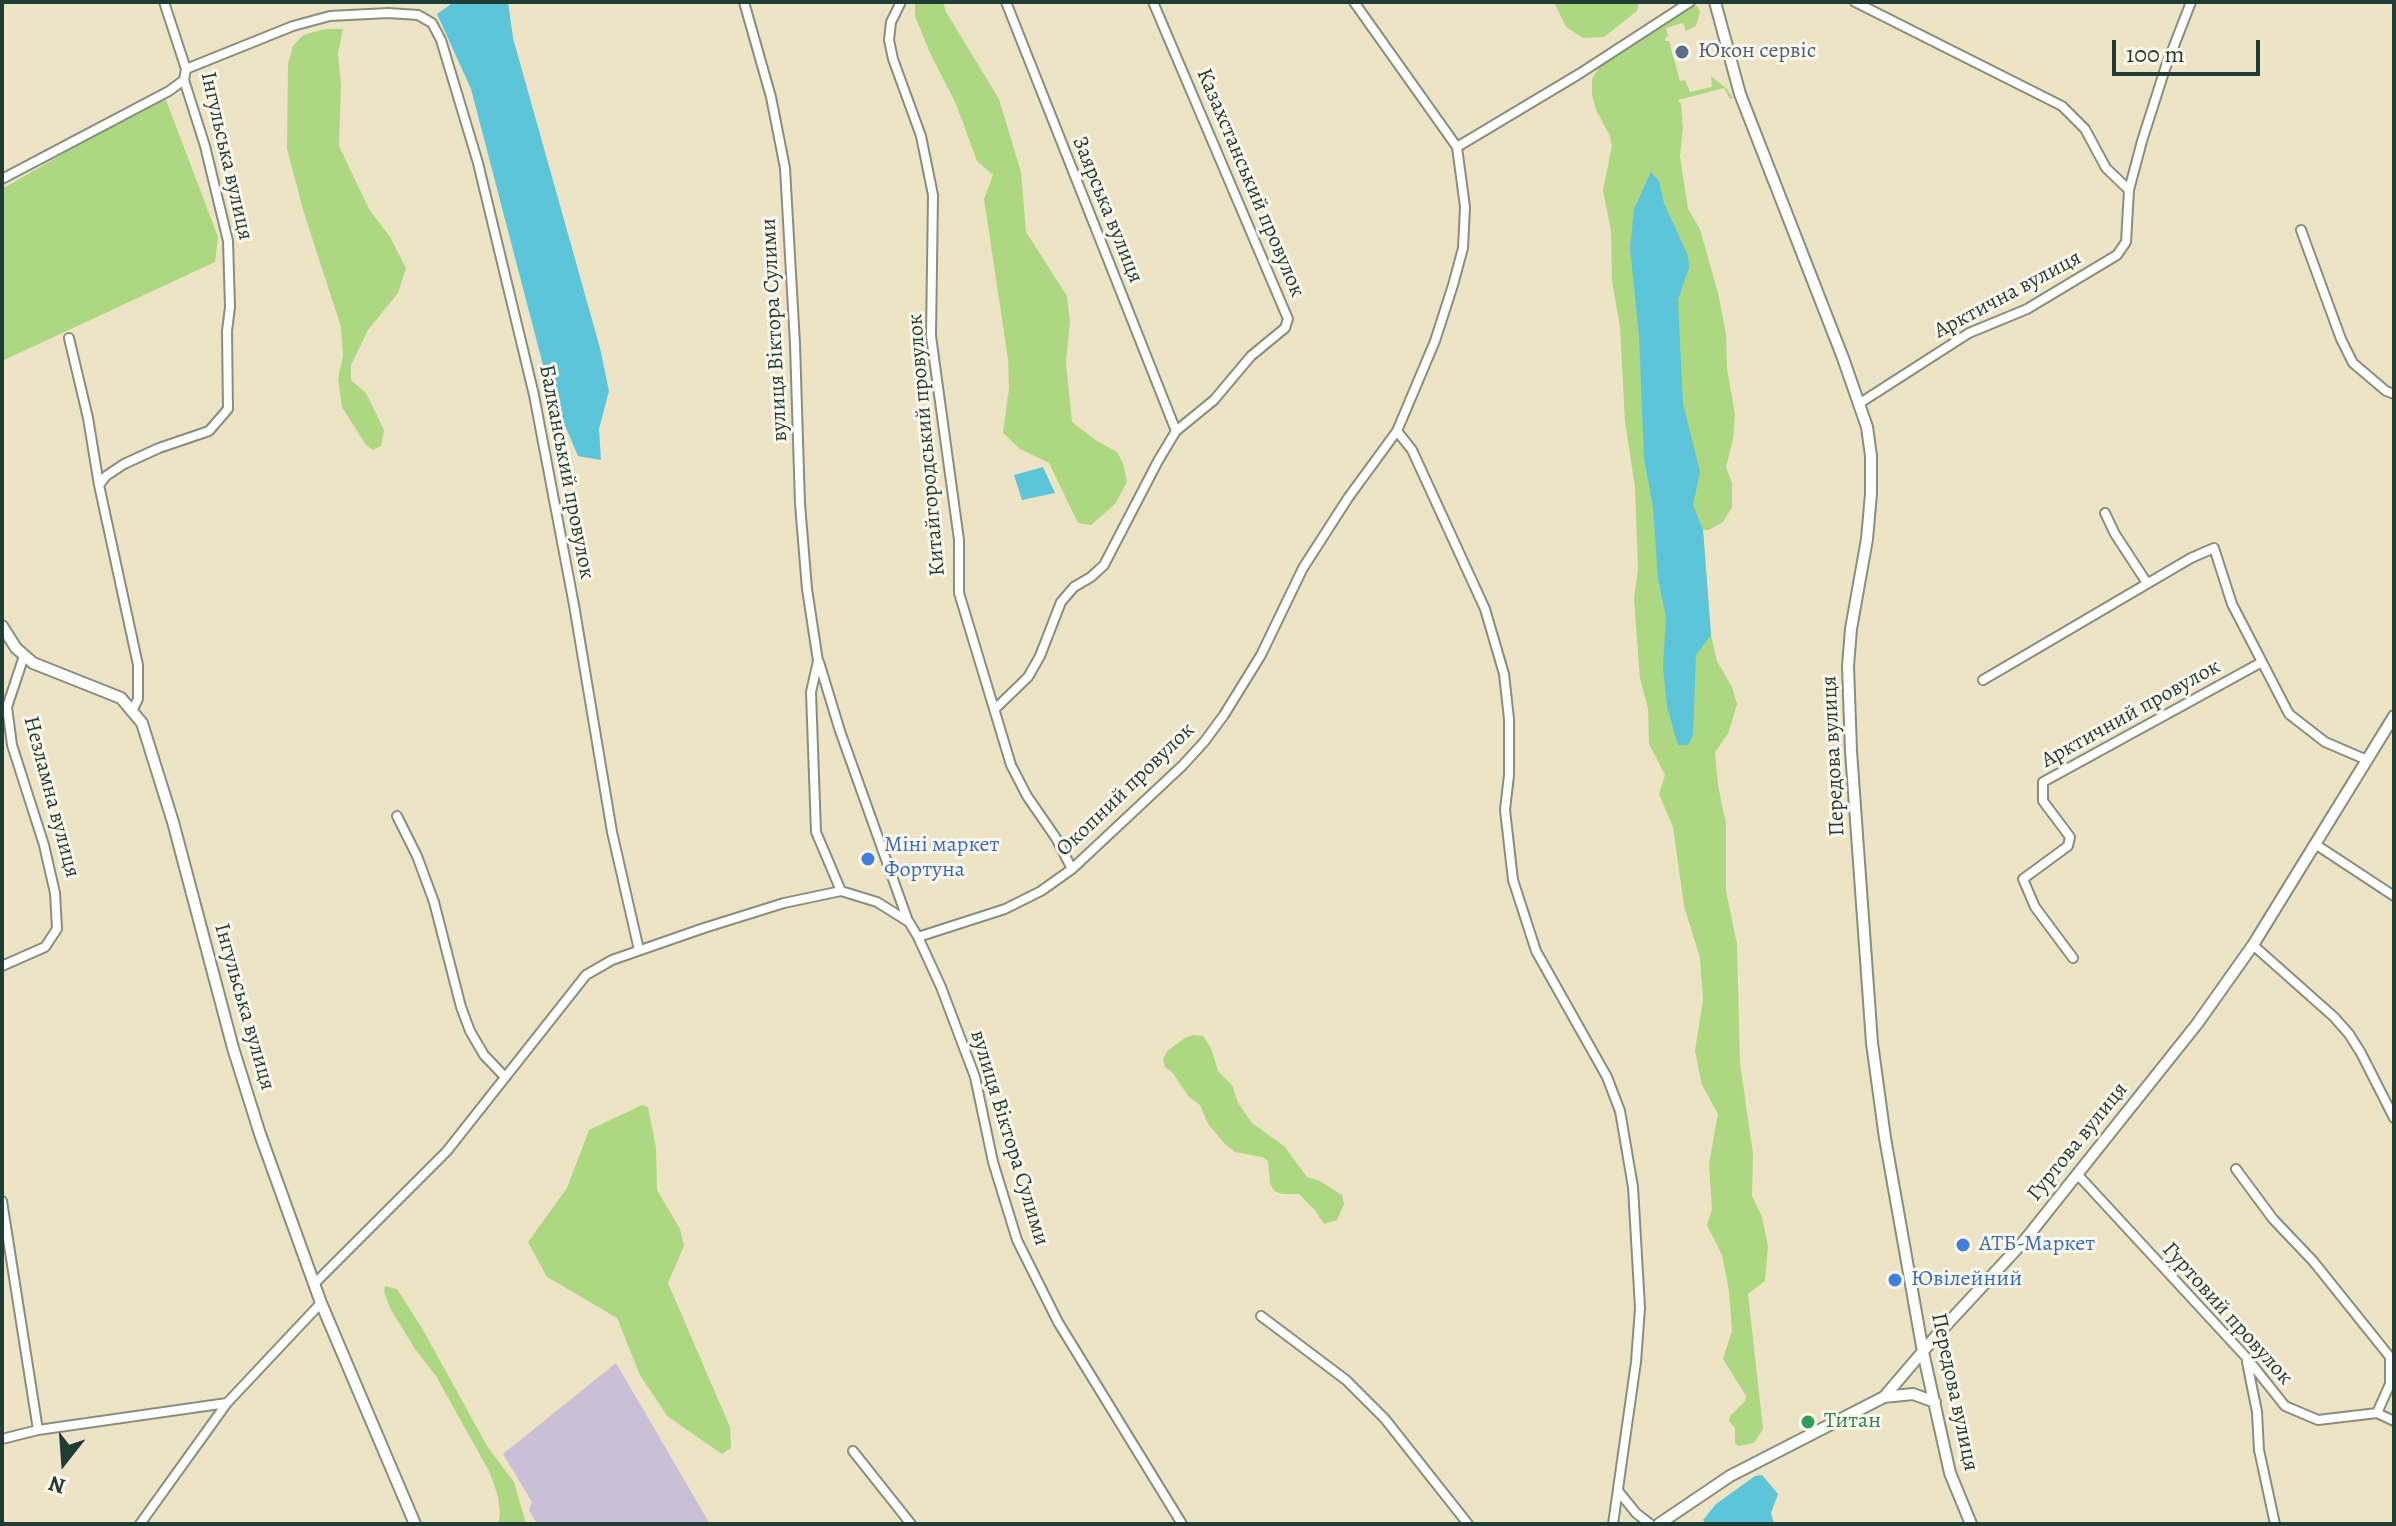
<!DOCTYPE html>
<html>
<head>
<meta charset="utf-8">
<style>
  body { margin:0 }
  #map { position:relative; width:2396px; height:1526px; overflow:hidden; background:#ede4c5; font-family:Alegreya,serif }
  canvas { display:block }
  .frame { position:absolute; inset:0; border:4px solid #1f3d34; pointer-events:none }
  .north { position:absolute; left:24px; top:1422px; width:80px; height:80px; -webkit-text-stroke:6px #fbf7ec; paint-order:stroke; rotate:197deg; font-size:22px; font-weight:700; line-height:32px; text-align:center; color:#1f3d34 }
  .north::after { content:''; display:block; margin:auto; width:28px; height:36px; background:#1f3d34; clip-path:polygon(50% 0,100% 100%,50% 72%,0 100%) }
  .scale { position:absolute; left:2112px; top:40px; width:148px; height:36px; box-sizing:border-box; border:4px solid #1f3d34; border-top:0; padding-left:10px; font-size:24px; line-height:28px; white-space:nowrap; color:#1f3d34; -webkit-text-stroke:6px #fbf7ec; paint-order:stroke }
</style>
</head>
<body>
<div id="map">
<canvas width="2396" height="1526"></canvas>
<div class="frame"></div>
<div class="north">N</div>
<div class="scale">100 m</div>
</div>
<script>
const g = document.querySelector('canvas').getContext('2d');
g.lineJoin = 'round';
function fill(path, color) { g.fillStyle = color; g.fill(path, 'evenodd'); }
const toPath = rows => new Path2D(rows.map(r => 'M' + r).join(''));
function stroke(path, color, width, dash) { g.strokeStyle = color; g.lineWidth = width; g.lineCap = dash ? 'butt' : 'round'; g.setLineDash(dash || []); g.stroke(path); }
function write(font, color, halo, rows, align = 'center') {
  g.font = font + ' Alegreya,serif'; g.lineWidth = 6; g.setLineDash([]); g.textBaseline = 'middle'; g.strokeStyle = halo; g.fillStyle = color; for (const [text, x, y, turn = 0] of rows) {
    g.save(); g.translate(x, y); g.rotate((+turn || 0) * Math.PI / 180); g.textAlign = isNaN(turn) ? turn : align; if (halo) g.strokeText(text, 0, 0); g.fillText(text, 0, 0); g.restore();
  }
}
fill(toPath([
  [616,1363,710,1524,537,1524,529,1510,532,1502,503,1454]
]), '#cabfd6');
fill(toPath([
  [915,2,943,2,946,12,999,99,1021,172,1026,232,1067,296,1070,322,1066,363,1072,422,1097,441,1117,452,1123,463,1127,482,1115,504,1091,525,1078,523,1049,463,1020,449,1003,433,1009,388,1008,359,984,199,993,175,977,161,956,104,930,53,915,16],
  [1554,2,1639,2,1637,11,1604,37,1583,38,1566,27],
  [1692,4,1698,7,1700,12,1696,26,1686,31,1683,23,1666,28,1668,36,1665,38,1665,41,1669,41,1680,81,1685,80,1690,92,1712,87,1711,76,1727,89,1733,98,1730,99,1724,88,1678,100,1681,104,1683,127,1680,156,1688,209,1700,229,1718,293,1726,334,1727,368,1735,415,1733,439,1726,467,1732,483,1732,507,1723,522,1709,530,1703,530,1711,635,1717,661,1732,687,1737,704,1728,734,1715,752,1718,785,1726,824,1726,891,1737,944,1740,1063,1753,1154,1752,1196,1762,1217,1768,1246,1765,1281,1748,1294,1763,1429,1754,1443,1738,1446,1735,1443,1735,1428,1729,1421,1730,1416,1745,1401,1746,1396,1723,1359,1732,1331,1729,1291,1722,1255,1707,1225,1712,1209,1709,1164,1718,1114,1702,1085,1695,1051,1703,1000,1700,958,1684,906,1673,827,1659,794,1665,775,1649,744,1648,708,1640,679,1634,599,1638,569,1635,487,1625,422,1620,327,1612,281,1611,231,1603,190,1612,146,1610,136,1596,110,1592,95,1592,79,1600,66],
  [325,29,343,29,338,54,341,85,339,146,369,209,390,237,406,268,398,293,368,330,351,365,351,380,366,393,384,430,381,446,373,450,366,445,342,407,338,379,343,356,341,327,304,213,287,149,288,64,293,46,303,35],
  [166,100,218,237,215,262,2,361,2,189,135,112],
  [1193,1035,1203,1036,1211,1048,1218,1071,1232,1085,1238,1103,1252,1123,1284,1146,1307,1177,1320,1181,1342,1195,1344,1204,1337,1220,1324,1224,1314,1209,1299,1194,1282,1194,1274,1191,1270,1183,1268,1161,1262,1157,1235,1152,1225,1144,1208,1124,1200,1105,1189,1097,1172,1072,1165,1067,1163,1059,1167,1051,1185,1038],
  [642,1105,648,1107,656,1148,657,1190,680,1229,684,1246,668,1283,730,1427,731,1448,722,1454,667,1416,640,1375,617,1318,547,1277,528,1242,567,1188,589,1130],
  [385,1286,397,1289,422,1328,487,1446,514,1482,526,1524,498,1524,500,1514,498,1496,490,1473,436,1376,415,1349,390,1308,384,1291]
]), '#aed782');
fill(toPath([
  [454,2,508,2,513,38,600,348,609,391,599,429,601,460,578,456,549,388,471,89,437,14],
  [1651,172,1659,181,1664,203,1688,256,1689,268,1678,300,1683,404,1700,472,1693,505,1703,530,1711,635,1696,655,1693,735,1688,745,1678,745,1667,707,1663,667,1666,617,1658,579,1653,507,1644,459,1639,336,1630,248,1634,209],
  [1043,467,1055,493,1022,500,1014,475],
  [1762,1475,1778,1494,1771,1513,1774,1524,1706,1524,1703,1520,1716,1504,1755,1476]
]), '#5dc5d9');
const minor = toPath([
  [744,2,771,97,785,168,795,344,800,504,807,589,818,661,811,692,816,832,841,891,877,902,909,922,918,937,941,987,975,1077,993,1162,1017,1240,1058,1322,1182,1524],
  [901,2,891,22,889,40,893,59,921,136,933,195,931,336,959,540,959,593,1011,765,1027,796,1056,838,1072,869],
  [1006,2,1176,431],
  [1855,2,2062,106,2085,129,2106,168,2129,190],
  [186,69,293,26,330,16,388,13,418,15,432,23,441,40,478,163,534,395,574,605,612,832,639,950],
  [1457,147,1579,74,1690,2],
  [2,179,169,91,184,80],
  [2301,230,2341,339,2353,363,2386,391,2394,394],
  [69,338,88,418,99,485],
  [1860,403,1969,333,2027,309,2117,255,2126,242,2129,190,2142,141,2165,69,2191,2],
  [1397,431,1412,450,1485,609,1504,674,1509,719,1509,775,1505,810,1513,880,1536,951,1607,1077,1620,1111,1633,1187,1640,1308,1636,1362,1613,1524],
  [2105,513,2115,534,2147,583],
  [819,662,840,731,908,921],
  [1983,680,2191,558,2214,548,2232,604,2289,714,2325,742,2367,760],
  [996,708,1028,677,1040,656,1061,602,1074,587,1091,577,1104,565,1158,461,1176,431,1214,400,1251,356,1285,328,1288,319,1153,2],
  [133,709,138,699,138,665,99,485,106,476,124,464,159,448,209,431,228,409,227,331,230,307,228,241,205,146,184,80,186,69,164,2],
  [397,816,417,856,434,902,461,1007,470,1031,484,1055,505,1077],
  [2315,844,2394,896],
  [918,937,1005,909,1041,891,1072,869,1182,766,1204,742,1224,715,1261,655,1303,568,1348,498,1397,431,1435,341,1453,285,1463,248,1465,207,1457,147,1354,2],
  [2253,945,2334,1017,2349,1034,2361,1053,2394,1118],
  [2073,958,2035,907,2023,879,2068,846,2070,837,2043,801,2043,782,2262,662],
  [2,966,45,947,57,929,55,893,44,845,12,745,7,707,24,656],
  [2236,1169,2273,1219,2313,1261,2390,1357,2390,1384,2377,1413],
  [2078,1175,2246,1357,2285,1406,2318,1420,2377,1413,2394,1421],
  [2,1201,38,1430],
  [314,1284,447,1151,586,975,612,960,704,928,784,903,841,891],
  [1261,1316,1346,1380,1385,1419,1468,1524],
  [2247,1362,2257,1412,2259,1450,2275,1524],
  [2,1439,38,1430,227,1403,321,1303],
  [853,1451,911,1524],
  [1619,1492,1636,1513,1650,1524],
  [140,1524,227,1403]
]);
const tertiary = toPath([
  [1715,2,1740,94,1843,358,1867,427,1871,456,1871,494,1867,539,1851,629,1848,666,1851,751,1872,1043,1885,1138,1923,1352,1950,1473,1971,1524],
  [2,626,16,648,33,663,121,698,142,723,173,822,233,1048,260,1134,321,1303,415,1524],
  [1884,1397,1913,1394,1935,1402],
  [1659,1524,1730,1476,1884,1397,1937,1335,2024,1241,2197,1024,2253,945,2394,716]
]);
stroke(minor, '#86907c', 12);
stroke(tertiary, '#86907c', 14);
stroke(minor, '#fff', 8);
stroke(tertiary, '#fff', 10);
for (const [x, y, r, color] of [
  [1682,52,8,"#5c6f8a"],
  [868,859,8,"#3f7fe0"],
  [1963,1245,8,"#3f7fe0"],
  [1895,1280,8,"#3f7fe0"],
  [1808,1422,8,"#2e9e5b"]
]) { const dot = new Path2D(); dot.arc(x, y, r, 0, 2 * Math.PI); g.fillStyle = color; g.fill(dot); stroke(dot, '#fbf7ec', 3); }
write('22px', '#4e5e75', '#fbf7ec', [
  ["Юкон сервіс",1698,52]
], 'left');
write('22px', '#1f3d34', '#fbf7ec', [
  ["Інгульська вулиця",226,156,77],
  ["Казахстанський провулок",1250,183,67],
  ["Заярська вулиця",1107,210,68],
  ["Арктична вулиця",2008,295,-28],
  ["вулиця Віктора Сулими",775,330,-93],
  ["Китайгородський провулок",927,445,-95],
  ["Балканський провулок",566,472,79],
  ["Арктичний провулок",2131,714,-29],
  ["Передова вулиця",1834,756,-93],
  ["Окопний провулок",1126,790,-44],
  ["Незламна вулиця",51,797,75],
  ["Інгульська вулиця",244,1007,74],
  ["вулиця Віктора Сулими",1009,1138,73],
  ["Гуртова вулиця",2078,1142,-51],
  ["Гуртовий провулок",2227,1314,48],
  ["Передова вулиця",1954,1392,78]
]);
write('22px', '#366cbe', '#fbf7ec', [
  ["Міні маркет",884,846],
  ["Фортуна",884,871],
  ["АТБ-Маркет",1979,1245],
  ["Ювілейний",1911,1280]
], 'left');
write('22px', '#27864d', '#fbf7ec', [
  ["Титан",1824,1422]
], 'left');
</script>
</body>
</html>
